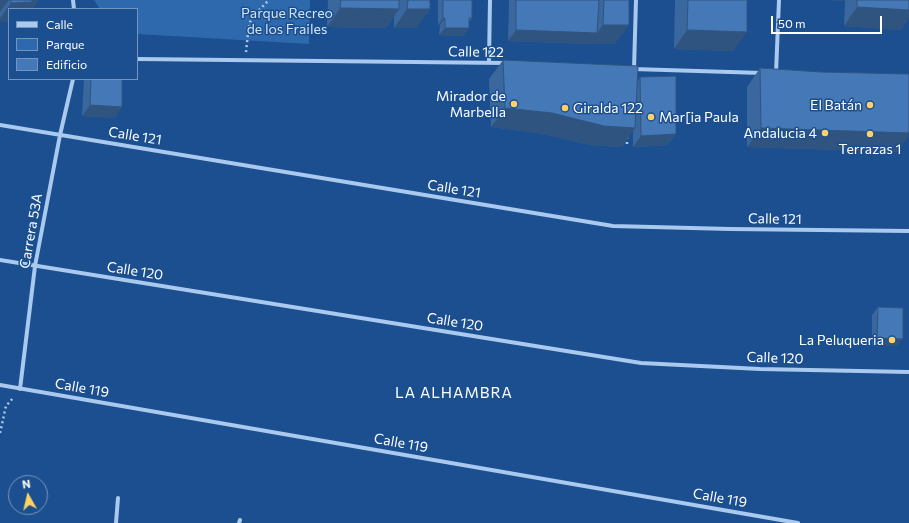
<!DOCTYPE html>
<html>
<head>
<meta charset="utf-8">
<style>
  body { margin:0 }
  #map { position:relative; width:909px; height:523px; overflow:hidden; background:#1b4f8f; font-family:Commissioner,sans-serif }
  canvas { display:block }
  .legend { position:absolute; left:8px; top:8px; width:130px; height:72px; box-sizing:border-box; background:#1b4f8f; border:1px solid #7695bc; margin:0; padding:5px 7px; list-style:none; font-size:12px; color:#fff }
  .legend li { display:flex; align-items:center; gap:8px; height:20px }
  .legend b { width:20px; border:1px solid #7695bc }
  .north { position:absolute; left:8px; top:475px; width:40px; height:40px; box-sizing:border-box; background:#1b4f8f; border:1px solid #7695bc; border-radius:50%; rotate:352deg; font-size:11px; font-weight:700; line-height:16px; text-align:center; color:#fff }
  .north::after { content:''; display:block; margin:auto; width:14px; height:18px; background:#ffd166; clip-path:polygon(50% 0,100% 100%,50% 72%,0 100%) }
  .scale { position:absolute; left:771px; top:16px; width:111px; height:18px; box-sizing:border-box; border:2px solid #fff; border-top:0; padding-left:5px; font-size:12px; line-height:14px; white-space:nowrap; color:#fff; -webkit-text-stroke:3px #1b4f8f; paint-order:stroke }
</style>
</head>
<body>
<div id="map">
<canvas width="909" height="523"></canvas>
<ul class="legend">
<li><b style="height:5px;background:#a9c9ee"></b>Calle</li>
<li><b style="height:11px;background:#2e69ad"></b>Parque</li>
<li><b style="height:11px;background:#4478b7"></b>Edificio</li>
</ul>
<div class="north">N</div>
<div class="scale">50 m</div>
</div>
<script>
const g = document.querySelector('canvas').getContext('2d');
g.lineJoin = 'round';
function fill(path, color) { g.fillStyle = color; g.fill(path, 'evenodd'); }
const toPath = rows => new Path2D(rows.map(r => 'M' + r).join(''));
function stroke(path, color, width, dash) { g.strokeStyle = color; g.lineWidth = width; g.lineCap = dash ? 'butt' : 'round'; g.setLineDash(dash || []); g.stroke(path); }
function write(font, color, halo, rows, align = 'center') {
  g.font = font + ' Commissioner,sans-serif'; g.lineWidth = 3; g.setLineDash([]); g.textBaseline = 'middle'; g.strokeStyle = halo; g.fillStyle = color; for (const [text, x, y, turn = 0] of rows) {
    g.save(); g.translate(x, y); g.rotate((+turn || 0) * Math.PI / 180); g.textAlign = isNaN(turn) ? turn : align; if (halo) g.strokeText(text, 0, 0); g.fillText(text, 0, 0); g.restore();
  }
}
fill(toPath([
  [94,0,310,0,309,44,137,34,137,9,100,9]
]), '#2e69ad');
stroke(toPath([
  [246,52,248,33,250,22,256,13,269,0],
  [627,144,627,137],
  [0,433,6,406,14,397]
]), '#a9c9ee', 2.5, [2, 3]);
stroke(toPath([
  [73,0,74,9],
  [137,59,505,63],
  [489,62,490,0],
  [633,69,762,73],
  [634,69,636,0],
  [776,73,779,0],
  [0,125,613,226,730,229,909,231],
  [0,260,641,363,760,369,909,372],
  [0,385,798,523],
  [20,389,35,266,60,135,73,79],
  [116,523,118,498],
  [239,523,240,520]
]), '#a9c9ee', 4);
fill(toPath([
  [0,0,39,0,9,9,9,22,0,22],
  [328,0,430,0,430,9,416,28,394,28,394,16,386,28,327,27],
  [438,0,472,0,472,18,469,22,464,36,439,35,440,25,438,25],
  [509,0,629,0,615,44,590,44,508,41],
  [675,0,747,0,733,51,674,49],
  [829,0,909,0,909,18,901,30,844,26,845,1],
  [503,60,637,82,640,77,676,134,668,145,633,147,633,130,622,147,590,145,538,133,491,127,489,79],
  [760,68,821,72,898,152,747,147,747,87],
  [84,79,122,79,115,118,82,116],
  [878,307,897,346,872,346,872,315]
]), '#3a679d');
fill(toPath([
  [0,0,9,0,0,12],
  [26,0,39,0,33,9,9,9,9,22,0,22,0,18,11,3],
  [829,0,846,0,845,1],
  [857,7,909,10,909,18,901,30,844,26],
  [340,8,399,9,386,28,327,27],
  [407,9,430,9,416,28,394,28],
  [443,18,445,18,440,25,438,25],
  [603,25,629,25,615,44,590,44,508,41,516,30,597,33],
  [445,28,469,28,464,36,439,35],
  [687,30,747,32,733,51,674,49],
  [90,105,122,107,115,118,82,116],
  [505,108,552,113,635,128,622,147,590,145,538,133,491,127],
  [761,128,909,133,909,135,898,152,747,147],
  [676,134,668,145,633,147,641,136],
  [877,338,903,339,897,346,872,346]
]), '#305480');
const building = toPath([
  [11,0,32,0,32,2,11,3,11,0],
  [341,0,399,0,399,9,340,8,341,0],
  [408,0,430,0,430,9,407,9,408,0],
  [443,0,472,0,472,18,469,18,469,28,445,28,445,18,443,18,443,0],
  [516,0,599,0,597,33,516,30,516,0],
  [604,0,629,0,629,25,603,25,604,0],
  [688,0,747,0,747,32,687,30,688,0],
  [857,0,909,0,909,10,857,7,857,0],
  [503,60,638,66,635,128,604,126,552,113,505,108,503,60],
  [760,68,821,72,909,74,909,133,761,128,760,68],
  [676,76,676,134,641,136,640,77,676,76],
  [91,79,122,79,122,107,90,105,91,79],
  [878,307,903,308,903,339,877,338,878,307]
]);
fill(building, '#4478b7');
stroke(building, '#305480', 1);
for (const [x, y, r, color] of [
  [514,104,4,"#ffd166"],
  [870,105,4,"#ffd166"],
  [565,108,4,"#ffd166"],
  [651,117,4,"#ffd166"],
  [825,133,4,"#ffd166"],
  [870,134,4,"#ffd166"],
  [892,340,4,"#ffd166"]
]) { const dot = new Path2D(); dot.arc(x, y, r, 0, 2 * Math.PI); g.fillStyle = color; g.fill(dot); stroke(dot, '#1b4f8f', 1.5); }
write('14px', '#cfe3fa', '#1b4f8f', [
  ["Parque Recreo",287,13],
  ["de los Frailes",287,29]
]);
write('14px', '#fff', '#1b4f8f', [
  ["Calle 122",476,52,1],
  ["Calle 121",135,136,9],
  ["Calle 121",454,189,9],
  ["Calle 121",775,219,1],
  ["Carrera 53A",31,231,-80],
  ["Calle 120",135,271,9],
  ["Calle 120",455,322,9],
  ["Calle 120",775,358,2],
  ["Calle 119",82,388,10],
  ["Calle 119",401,443,10],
  ["Calle 119",720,498,10]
]);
write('14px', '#fff', '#1b4f8f', [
  ["Mirador de",506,96],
  ["Marbella",506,112],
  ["El Batán",862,105],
  ["Giralda 122",573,108,"left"],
  ["Mar[ia Paula",659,117,"left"],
  ["Andalucia 4",817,133],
  ["Terrazas 1",870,149,"center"],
  ["La Peluqueria",884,340]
], 'right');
g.letterSpacing = '1px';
write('15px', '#fff', '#1b4f8f', [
  ["LA ALHAMBRA",454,393]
]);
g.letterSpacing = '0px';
</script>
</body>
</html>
